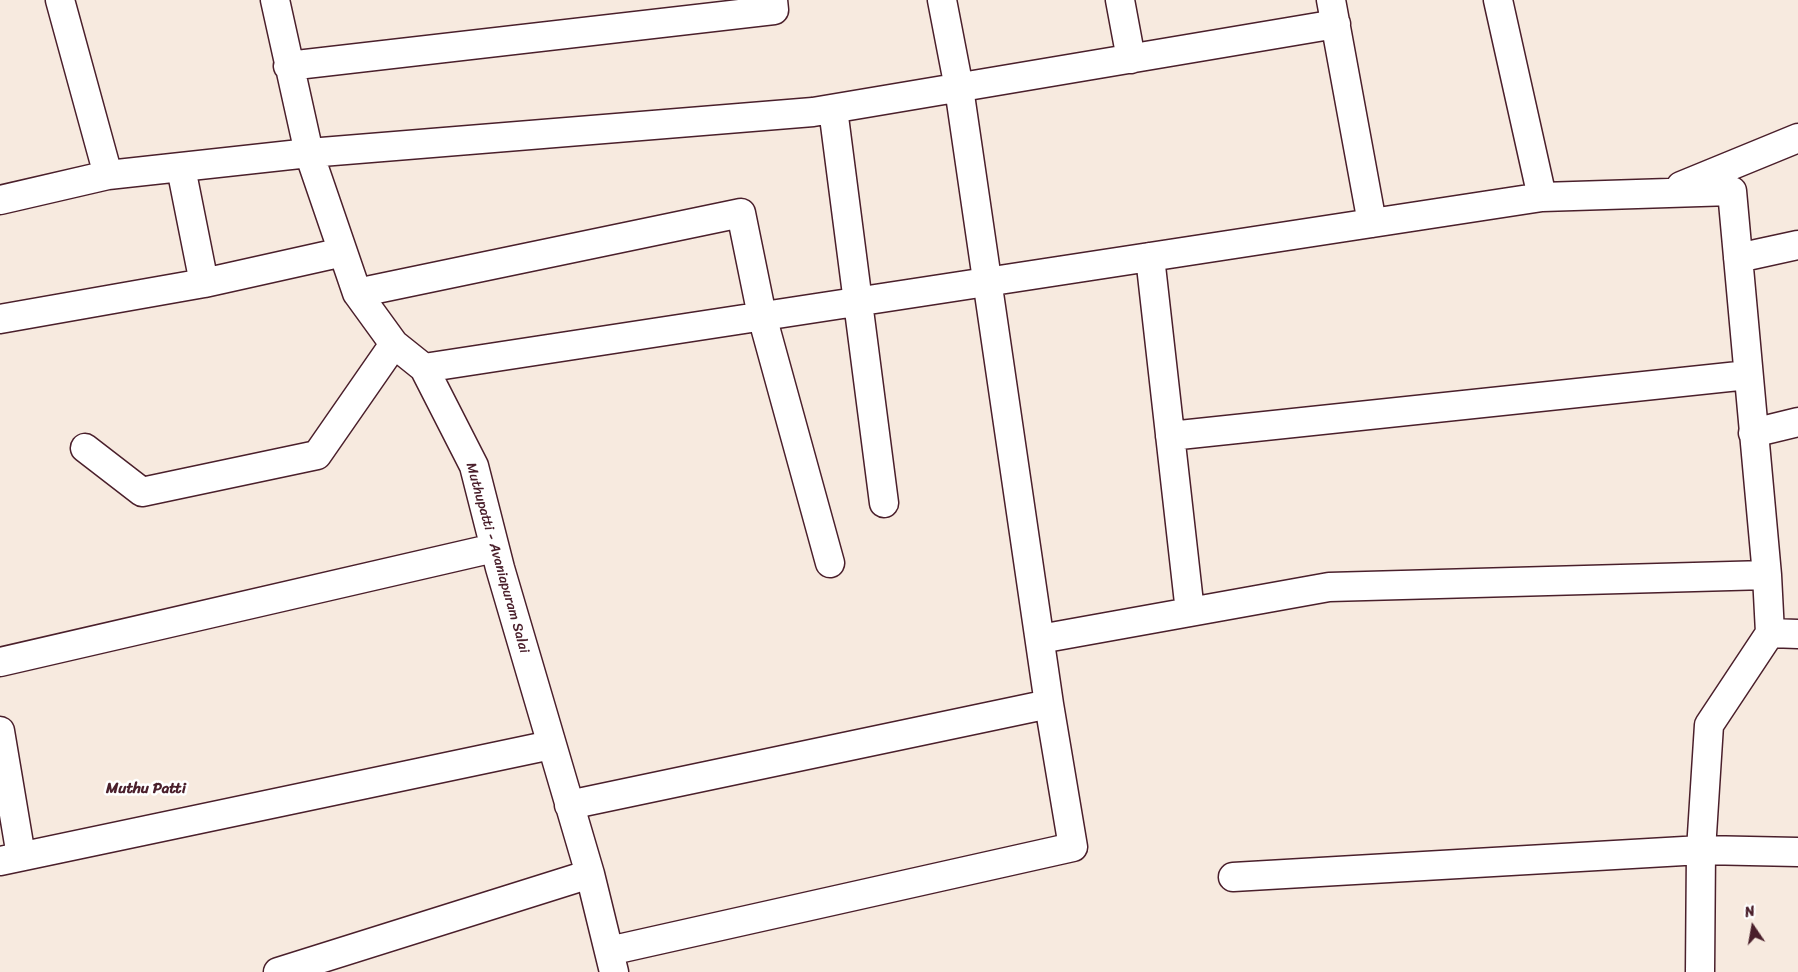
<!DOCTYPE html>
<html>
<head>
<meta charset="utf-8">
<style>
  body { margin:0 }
  #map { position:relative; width:1798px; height:972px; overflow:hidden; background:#f7eadf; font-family:Sriracha,sans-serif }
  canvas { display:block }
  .north { position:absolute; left:1728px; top:902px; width:50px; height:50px; -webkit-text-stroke:4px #fff; paint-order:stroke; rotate:348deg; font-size:14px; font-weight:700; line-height:20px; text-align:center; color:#4a1f2b }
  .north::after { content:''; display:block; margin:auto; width:18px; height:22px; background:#4a1f2b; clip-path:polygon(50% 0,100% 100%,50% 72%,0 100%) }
</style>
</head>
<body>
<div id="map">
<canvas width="1798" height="972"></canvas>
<div class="north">N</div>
</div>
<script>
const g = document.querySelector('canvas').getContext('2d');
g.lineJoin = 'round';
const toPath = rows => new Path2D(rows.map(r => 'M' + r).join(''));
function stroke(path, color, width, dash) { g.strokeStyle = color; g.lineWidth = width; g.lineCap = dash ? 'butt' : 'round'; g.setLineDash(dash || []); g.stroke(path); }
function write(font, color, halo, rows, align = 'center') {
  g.font = font + ' Sriracha,sans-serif'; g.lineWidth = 5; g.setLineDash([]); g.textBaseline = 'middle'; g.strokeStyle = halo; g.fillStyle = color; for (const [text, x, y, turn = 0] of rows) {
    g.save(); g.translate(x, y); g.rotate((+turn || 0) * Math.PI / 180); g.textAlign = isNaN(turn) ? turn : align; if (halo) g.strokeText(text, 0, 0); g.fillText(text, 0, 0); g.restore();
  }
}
const minor = toPath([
  [60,0,108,175],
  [275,0,309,153,357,293,394,344,424,368,474,466,500,568,590,874,614,972],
  [1120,0,1131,59],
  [1331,0,1372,223],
  [288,66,774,10,773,0],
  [833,109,884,503],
  [181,168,204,283,343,252],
  [1681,186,1798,138],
  [0,200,108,175,309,153,813,112,1336,24],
  [1150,257,1190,612],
  [1738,258,1798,245],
  [357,293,741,213,762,316,830,563],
  [0,319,204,283],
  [424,368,1542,197,1498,0],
  [1753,433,1798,422],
  [1170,436,1748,375],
  [85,448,142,492,317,455,394,344],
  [1770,633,1798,634],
  [1040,639,1329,587,1767,575,1732,191,1542,197],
  [0,662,494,548],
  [0,731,21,856],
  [569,805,1049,704,959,88,942,0],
  [0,861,551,745],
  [1233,877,1701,850,1709,725,1770,633,1767,575],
  [609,951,1073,847,1049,704],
  [278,972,590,874],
  [1700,972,1701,850,1798,852]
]);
stroke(minor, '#4a1f2b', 31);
stroke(minor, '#fff', 28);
write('14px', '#4a1f2b', '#fff', [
  ["Muthupatti - Avaniapuram Salai",497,558,74]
]);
write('bold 15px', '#4a1f2b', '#fff', [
  ["Muthu Patti",146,789]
]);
</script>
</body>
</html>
